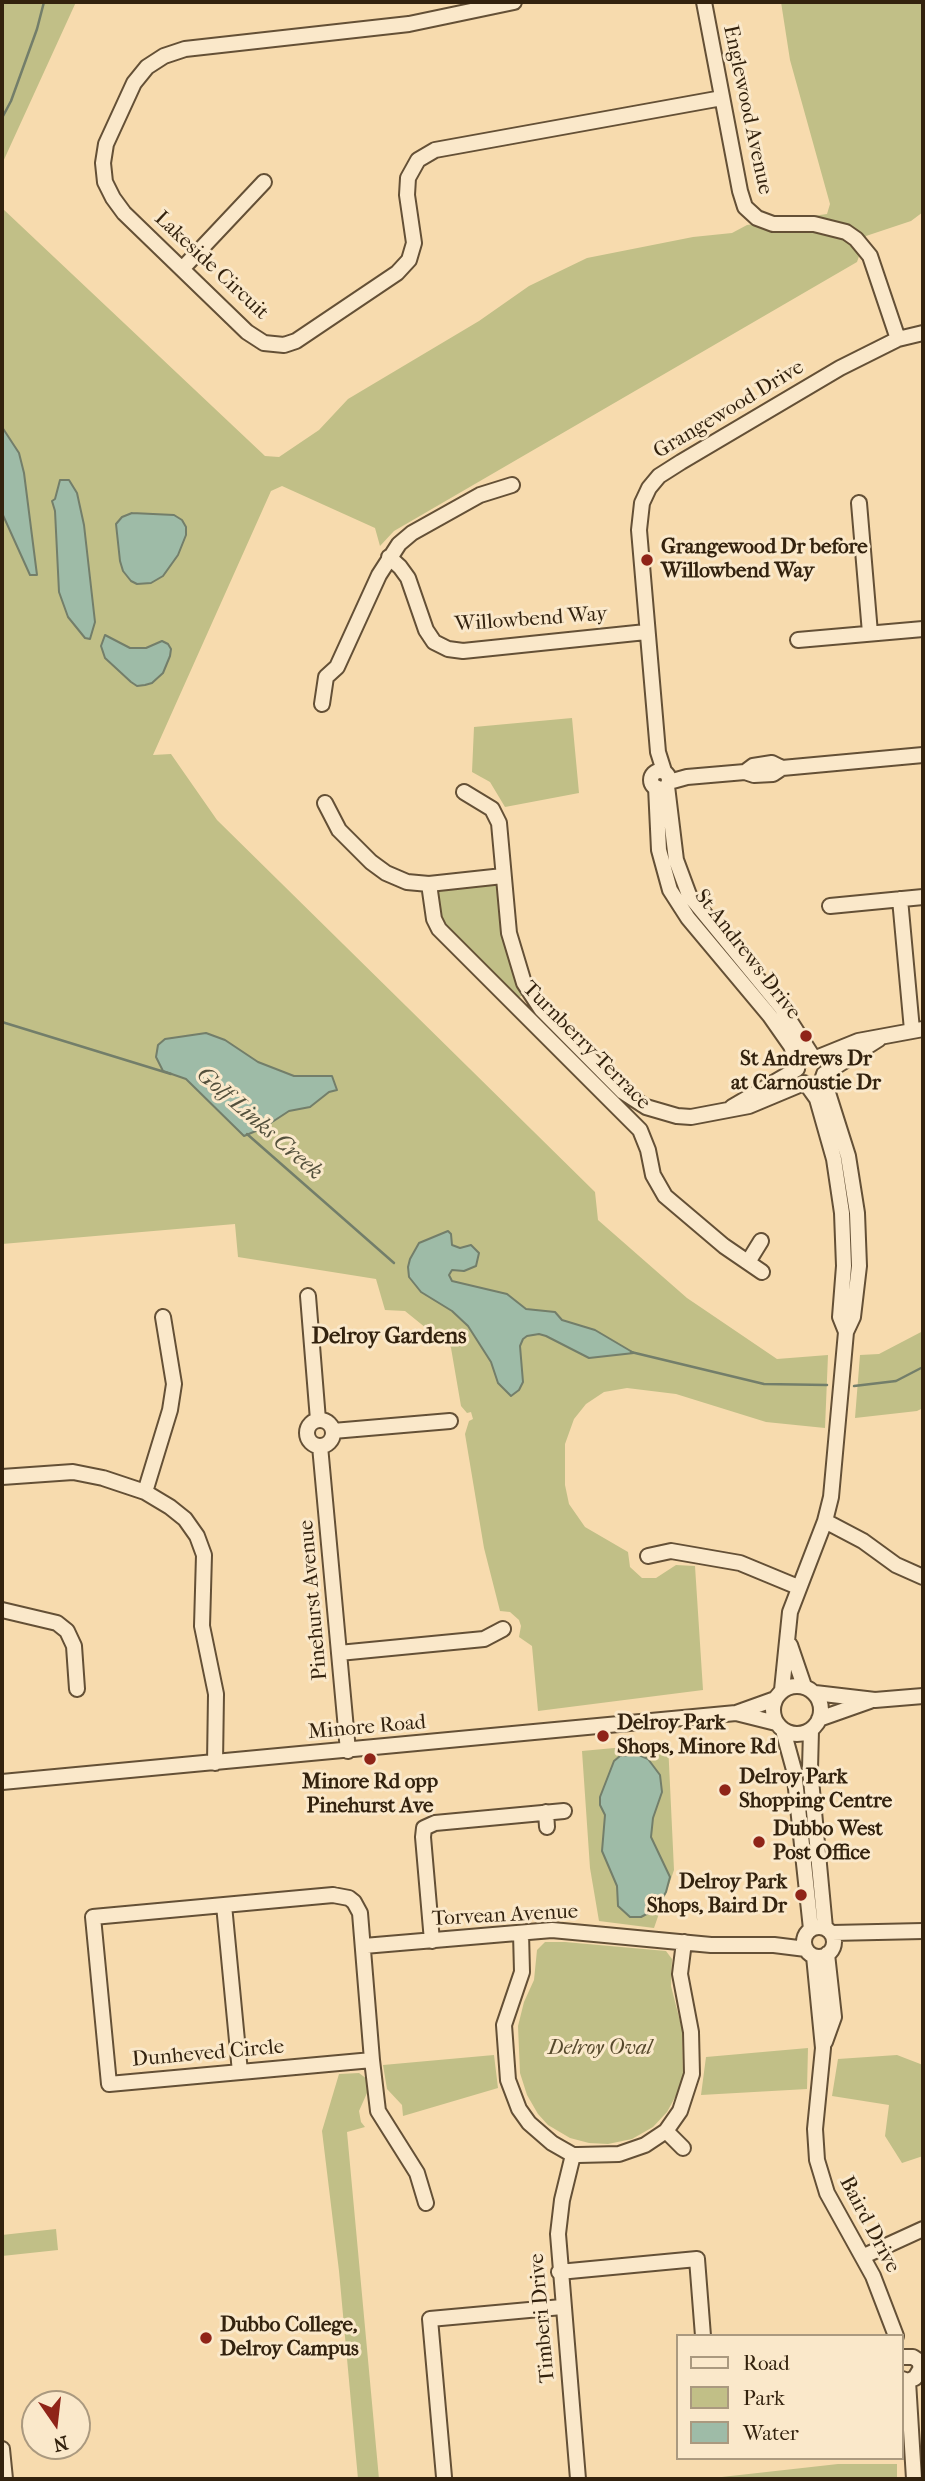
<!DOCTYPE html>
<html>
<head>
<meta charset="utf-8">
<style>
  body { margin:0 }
  #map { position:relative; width:925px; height:2481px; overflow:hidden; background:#f7dbae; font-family:"IM FELL French Canon",serif }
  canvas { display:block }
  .frame { position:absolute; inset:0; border:4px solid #33220e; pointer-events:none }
  .legend { position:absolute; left:676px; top:2334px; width:228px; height:126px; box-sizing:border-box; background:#fae8ca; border:2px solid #aa997f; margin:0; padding:9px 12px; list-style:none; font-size:21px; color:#33220e }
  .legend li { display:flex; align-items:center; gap:14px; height:35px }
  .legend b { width:35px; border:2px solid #aa997f }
  .north { position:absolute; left:21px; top:2390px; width:70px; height:70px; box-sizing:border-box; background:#fae8ca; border:2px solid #aa997f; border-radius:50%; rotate:166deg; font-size:19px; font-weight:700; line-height:28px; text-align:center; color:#33220e }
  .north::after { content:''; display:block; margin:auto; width:24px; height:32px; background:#8f2418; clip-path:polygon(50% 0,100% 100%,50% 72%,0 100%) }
</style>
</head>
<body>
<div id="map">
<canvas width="925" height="2481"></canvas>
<div class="frame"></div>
<ul class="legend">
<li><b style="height:9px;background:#fae8ca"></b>Road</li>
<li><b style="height:19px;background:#c1bf87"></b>Park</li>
<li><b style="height:19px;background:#9ebba7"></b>Water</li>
</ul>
<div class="north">N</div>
</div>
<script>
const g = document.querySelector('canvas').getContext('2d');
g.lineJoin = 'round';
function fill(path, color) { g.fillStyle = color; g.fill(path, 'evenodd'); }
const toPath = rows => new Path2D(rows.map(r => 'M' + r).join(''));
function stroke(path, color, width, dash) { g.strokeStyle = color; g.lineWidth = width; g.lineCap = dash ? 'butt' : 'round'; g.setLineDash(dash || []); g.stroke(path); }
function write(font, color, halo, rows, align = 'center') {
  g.font = font + ' "IM FELL French Canon",serif'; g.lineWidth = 6; g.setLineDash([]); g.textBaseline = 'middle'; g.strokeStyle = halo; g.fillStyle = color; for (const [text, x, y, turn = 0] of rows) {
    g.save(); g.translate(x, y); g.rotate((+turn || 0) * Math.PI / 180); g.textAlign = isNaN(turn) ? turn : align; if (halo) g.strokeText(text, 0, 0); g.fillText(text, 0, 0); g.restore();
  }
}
fill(toPath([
  [2,2,76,2,2,164],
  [781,2,923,2,923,212,911,221,866,236,857,262,394,531,380,546,375,528,282,486,271,491,153,755,171,754,217,820,595,1192,598,1220,687,1298,777,1359,828,1355,825,1428,766,1422,676,1394,627,1388,604,1392,586,1404,574,1419,565,1444,565,1485,569,1504,585,1527,628,1552,630,1567,642,1578,656,1578,676,1565,695,1566,703,1690,538,1711,532,1646,519,1637,521,1626,519,1620,510,1612,500,1611,484,1548,465,1434,469,1421,473,1419,471,1412,467,1413,461,1406,451,1348,445,1336,435,1330,426,1328,405,1311,385,1310,376,1279,238,1257,235,1224,2,1244,2,208,265,456,279,457,319,430,348,399,479,321,529,286,587,258,693,237,732,233,747,225,827,214,830,204,790,60],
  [572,718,579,793,505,807,490,782,472,772,474,727],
  [490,883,496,884,499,889,524,994,515,1000,440,927,433,890],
  [923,1331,923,1408,917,1411,855,1418,860,1355,879,1354],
  [668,1743,674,1870,654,1928,599,1921,590,1868,582,1751],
  [545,1942,565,1942,666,1951,672,1959,671,1986,682,2029,683,2075,679,2090,667,2112,653,2127,632,2139,608,2144,589,2143,570,2138,548,2125,538,2114,527,2095,520,2073,518,2026,524,2002,534,1980,537,1950],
  [808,2048,807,2089,701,2095,706,2057],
  [494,2055,498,2088,403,2116,402,2105,387,2089,383,2065],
  [897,2055,923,2065,923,2156,902,2163,885,2136,889,2105,832,2096,838,2059],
  [359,2073,367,2079,368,2084,367,2093,359,2111,361,2122,365,2127,347,2132,379,2479,358,2479,339,2271,322,2131,339,2074],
  [56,2229,58,2250,2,2256,2,2235],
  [838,2464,897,2464,897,2479,704,2479]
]), '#c1bf87');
const water = toPath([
  [2,427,19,453,24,473,37,575,30,575,2,513,2,427],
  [60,480,69,480,77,493,84,525,95,622,90,639,85,638,68,617,59,592,55,511,52,501,55,499,60,480],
  [132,513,174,515,182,520,186,527,186,535,178,555,163,576,151,583,137,584,131,581,123,571,120,561,116,524,122,517,132,513],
  [105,635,130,648,146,648,162,641,168,644,171,649,170,656,163,673,152,683,145,685,137,686,131,682,105,658,101,646,105,635],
  [206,1033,225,1040,258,1062,294,1076,332,1076,337,1090,329,1092,310,1107,289,1111,263,1128,244,1136,186,1079,163,1071,156,1057,158,1045,165,1039,206,1033],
  [448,1231,451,1234,452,1245,460,1248,471,1245,479,1253,476,1266,464,1271,452,1270,449,1275,452,1281,507,1294,526,1309,555,1312,562,1320,595,1330,634,1353,589,1358,546,1336,539,1334,527,1336,523,1339,520,1346,523,1382,519,1390,511,1396,498,1383,491,1362,468,1326,452,1311,421,1292,409,1277,408,1267,410,1259,419,1243,448,1231],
  [629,1755,639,1755,648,1759,660,1775,662,1792,653,1818,651,1837,670,1877,666,1892,656,1909,641,1917,630,1917,618,1906,617,1886,602,1851,605,1815,600,1805,600,1797,614,1761,620,1756,629,1755]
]);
fill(water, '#9ebba7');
stroke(water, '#737e6a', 2);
stroke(toPath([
  [2,118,11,101,37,29,44,2],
  [2,1022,171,1074],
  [247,1134,394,1263],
  [631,1352,764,1384,827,1385],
  [854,1386,896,1381,923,1367]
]), '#737e6a', 2.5);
const minor = toPath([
  [514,2,409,24,185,49,164,56,147,67,134,83,106,144,103,163,105,182,113,198,124,213,247,332,264,343,284,345,296,341,397,273,409,260,414,243,407,195,408,178,418,160,435,150,722,98],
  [704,2,740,191,745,207,757,218,773,224,814,224,846,232,856,239,870,256,898,339],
  [182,269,264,182],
  [859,503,870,633],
  [389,557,400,567,408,578,426,630,434,642,448,649,463,651,646,632],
  [798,640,923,629],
  [322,704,326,677,337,667,379,575,399,544,412,533,480,495,512,485],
  '651 780a9 9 0 1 1 18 0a9 9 0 1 1-18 0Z',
  [664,771,658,752,639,530,642,503,649,488,659,476,681,462,840,368,898,339,923,333],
  [745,772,753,766,772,763,782,768,923,755],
  [669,782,687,777,745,772,754,775,773,774,782,768],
  [667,786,676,860,689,895,781,1007,813,1057],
  [656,787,659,850,670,890,688,918,770,1016,791,1046,798,1065],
  [464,792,492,809,499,823,509,933,524,983,541,1009,623,1092,646,1107,677,1116,691,1117,749,1106,804,1083],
  [325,803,339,830,371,862,386,873,407,882,429,884,503,876],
  [429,884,434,919,439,929,640,1130,648,1150,653,1175,665,1196,724,1246,762,1272],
  [900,899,912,1030],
  [830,906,923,897],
  [816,1058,858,1041,923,1029],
  [824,1074,879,1039],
  [807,1085,817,1099,834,1159,842,1213,844,1266,840,1317,846,1332],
  [732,1107,797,1069],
  [748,1262,761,1241],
  [308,1296,318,1420],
  '307 1433a13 13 0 1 1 26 0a13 13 0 1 1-26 0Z',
  [333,1431,450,1421],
  [320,1446,348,1751],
  [2,1477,73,1472,103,1478,145,1492,170,1507,185,1519,197,1536,204,1555,202,1626,216,1694,215,1763],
  [145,1492,170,1410,174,1384,163,1317],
  [825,1521,863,1541,896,1565,923,1577],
  [648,1556,671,1551,740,1563,798,1587],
  [2,1610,57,1623,67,1631,74,1646,77,1689],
  [790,1645,804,1686],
  [339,1653,484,1639,503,1629],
  '773 1710a24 24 0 1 1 48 0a24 24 0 1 1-48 0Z',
  [782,1690,790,1612,825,1521,831,1497,846,1332,853,1317,859,1266,857,1213,848,1156,823,1077],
  [815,1693,875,1700,923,1696],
  [736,1713,776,1723],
  [819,1719,870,1701],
  [783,1730,794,1770,811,1929],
  [811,1730,810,1769,825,1928],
  [2,1782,736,1713,775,1699],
  [546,1812,547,1827],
  [333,1895,349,1898,354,1902,360,1913,372,2060,109,2084,93,1917,333,1895],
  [224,1905,240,2072],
  '804 1942a15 15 0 1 1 30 0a15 15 0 1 1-30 0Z',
  [521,1933,522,1972,504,2025,508,2080,519,2109,529,2123,552,2143,573,2155,578,2155,619,2154,645,2145,666,2131,680,2111,692,2074,691,2032,680,1974,684,1942],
  [832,1933,923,1931],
  [432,1941,423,1837,424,1828,435,1823,564,1811],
  [364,1946,552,1930,711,1945,774,1945,806,1949],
  [814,1956,823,2048,815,2129,817,2160,827,2193,873,2276,896,2336],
  [825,2042,834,2017,827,1954],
  [372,2060,378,2111,417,2173,426,2203],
  [666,2131,683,2148],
  [573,2155,562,2200,558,2234,578,2479],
  [864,2256,923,2229],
  [559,2272,697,2259,703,2336],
  [902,2357,913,2357,919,2361,921,2368,915,2378,908,2381,902,2379],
  [908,2381,914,2479],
  [2,2449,5,2479],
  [444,2477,430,2319,562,2307]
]);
stroke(minor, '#645036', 18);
stroke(minor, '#fae8ca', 14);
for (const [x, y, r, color] of [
  [647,560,7,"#8f2418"],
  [806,1036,7,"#8f2418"],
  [603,1736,7,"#8f2418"],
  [370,1759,7,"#8f2418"],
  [725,1790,7,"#8f2418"],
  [759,1842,7,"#8f2418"],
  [801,1895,7,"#8f2418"],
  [206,2338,7,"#8f2418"]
]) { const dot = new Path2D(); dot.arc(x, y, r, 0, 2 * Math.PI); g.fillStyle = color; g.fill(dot); stroke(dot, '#fae8ca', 2.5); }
write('21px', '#33220e', '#fae8ca', [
  ["Englewood Avenue",747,110,78],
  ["Lakeside Circuit",211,266,43],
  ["Grangewood Drive",729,410,-31],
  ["Willowbend Way",531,620,-4],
  ["St Andrews Drive",747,955,52],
  ["Turnberry Terrace",586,1046,45],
  ["Pinehurst Avenue",314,1600,-95],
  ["Minore Road",367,1728,-5],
  ["Torvean Avenue",505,1916,-3],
  ["Dunheved Circle",208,2054,-5],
  ["Baird Drive",869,2225,62],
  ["Timberi Drive",543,2318,-95]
]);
write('bold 21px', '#33220e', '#fae8ca', [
  ["Grangewood Dr before",661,548],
  ["Willowbend Way",661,572],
  ["St Andrews Dr",806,1060,"center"],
  ["at Carnoustie Dr",806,1084,"center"],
  ["Delroy Park",617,1724],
  ["Shops, Minore Rd",617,1748],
  ["Delroy Park",739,1778],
  ["Shopping Centre",739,1802],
  ["Minore Rd opp",370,1783,"center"],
  ["Pinehurst Ave",370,1807,"center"],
  ["Dubbo West",773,1830],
  ["Post Office",773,1854],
  ["Delroy Park",787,1883,"right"],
  ["Shops, Baird Dr",787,1907,"right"],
  ["Dubbo College,",220,2326],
  ["Delroy Campus",220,2350]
], 'left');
write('italic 21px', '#56492c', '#fae8ca', [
  ["Delroy Oval",600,2049]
]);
write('italic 23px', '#53503c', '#fae8ca', [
  ["Golf Links Creek",259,1124,41]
]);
write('bold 23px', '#33220e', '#fae8ca', [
  ["Delroy Gardens",389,1337]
]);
</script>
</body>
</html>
